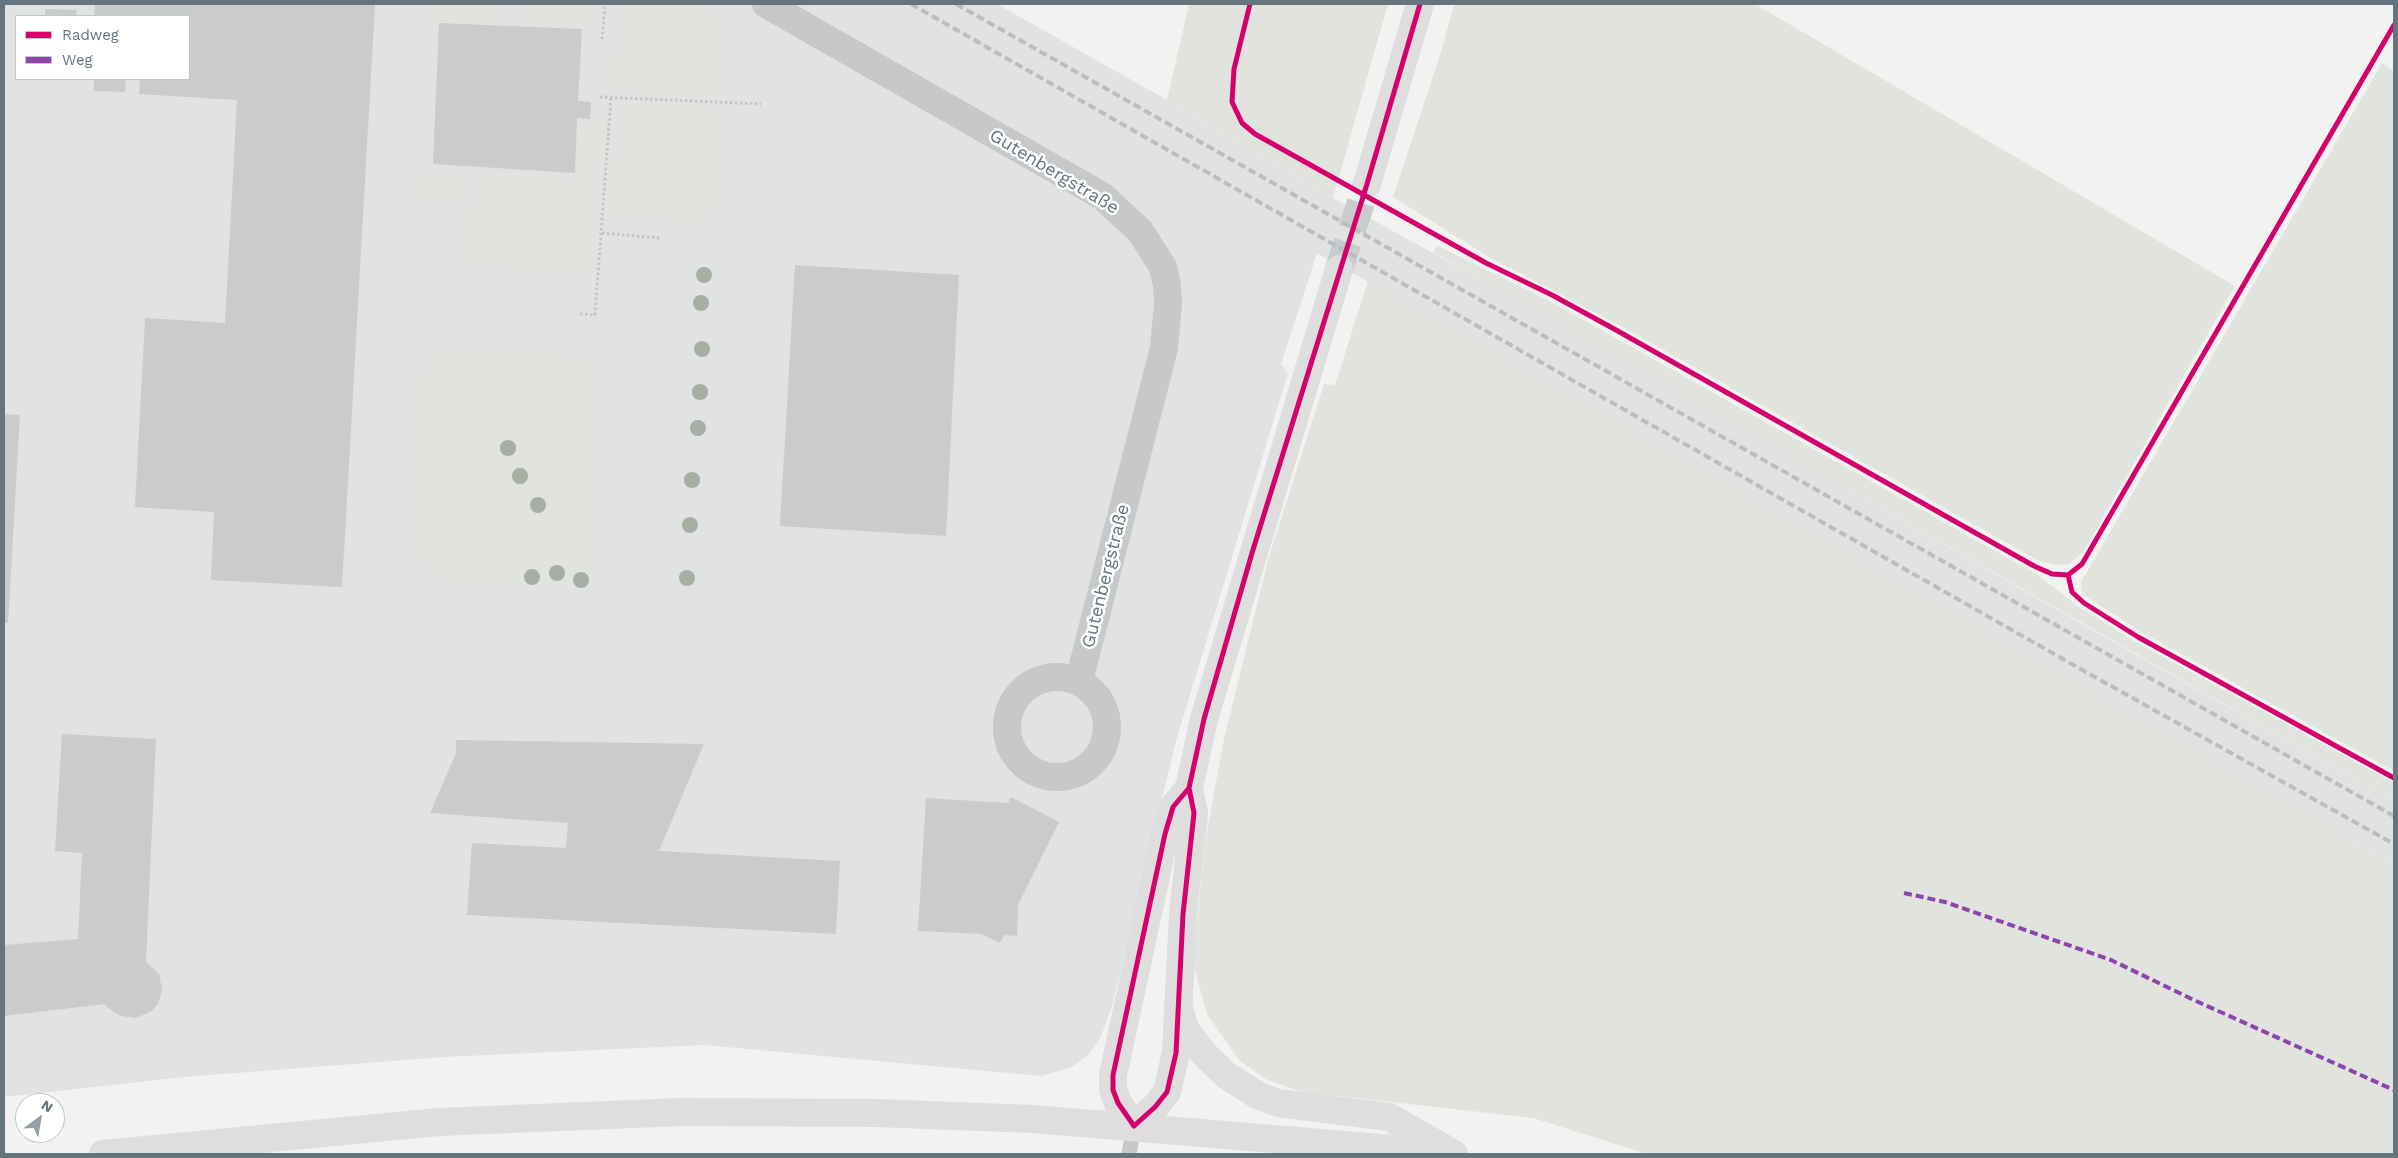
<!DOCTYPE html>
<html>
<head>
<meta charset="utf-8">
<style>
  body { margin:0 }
  #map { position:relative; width:2398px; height:1158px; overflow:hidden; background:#f2f2f1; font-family:"Work Sans",sans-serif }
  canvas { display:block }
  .frame { position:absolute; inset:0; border:5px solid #65757e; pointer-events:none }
  .legend { position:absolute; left:15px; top:15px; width:175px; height:65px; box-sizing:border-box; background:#fff; border:1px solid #c1c8cb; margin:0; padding:6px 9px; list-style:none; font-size:15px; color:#65757e }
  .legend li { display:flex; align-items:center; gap:10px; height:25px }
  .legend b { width:25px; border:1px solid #c1c8cb }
  .north { position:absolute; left:15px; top:1093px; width:50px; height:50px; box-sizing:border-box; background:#fff; border:1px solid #c1c8cb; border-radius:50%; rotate:32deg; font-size:14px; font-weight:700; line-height:20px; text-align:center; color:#65757e }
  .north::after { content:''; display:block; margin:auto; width:18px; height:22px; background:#96a1a6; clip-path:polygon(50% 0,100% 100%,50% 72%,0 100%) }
</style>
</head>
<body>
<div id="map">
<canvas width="2398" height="1158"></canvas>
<div class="frame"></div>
<ul class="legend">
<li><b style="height:6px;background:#d6006c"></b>Radweg</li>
<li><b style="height:6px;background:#8e44ad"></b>Weg</li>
</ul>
<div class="north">N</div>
</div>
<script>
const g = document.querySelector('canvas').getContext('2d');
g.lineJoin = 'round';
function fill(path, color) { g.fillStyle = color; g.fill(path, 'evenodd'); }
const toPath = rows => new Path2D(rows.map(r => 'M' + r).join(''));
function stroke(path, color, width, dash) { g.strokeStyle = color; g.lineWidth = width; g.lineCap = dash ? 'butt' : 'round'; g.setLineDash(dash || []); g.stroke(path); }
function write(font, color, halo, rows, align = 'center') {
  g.font = font + ' "Work Sans",sans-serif'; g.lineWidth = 5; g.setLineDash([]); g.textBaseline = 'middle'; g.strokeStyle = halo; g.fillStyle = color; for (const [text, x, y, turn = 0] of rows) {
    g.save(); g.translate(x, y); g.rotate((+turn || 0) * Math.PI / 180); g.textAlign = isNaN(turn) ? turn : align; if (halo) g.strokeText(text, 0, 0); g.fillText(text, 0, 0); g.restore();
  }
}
fill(toPath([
  [4,4,997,4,1167,100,1333,198,1551,318,2091,629,2394,801,2394,864,1317,253,1281,364,1288,373,1176,741,1112,1006,1100,1039,1088,1055,1070,1068,1041,1076,704,1045,445,1057,184,1077,4,1097],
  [16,16,189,16,189,79,16,79]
]), '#e1e2e2');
fill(toPath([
  [432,4,496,4,492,14,492,25,431,22],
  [526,4,593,4,594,25,582,29,531,27,532,12],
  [617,4,698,4,729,21,723,98,612,91],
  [1189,4,1388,4,1333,198,1167,100],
  [1454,4,1755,4,2235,286,2084,551,2069,564,2056,565,2037,560,1619,325,1489,257,1393,197,1441,52],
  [2382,63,2394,71,2394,771,2141,632,2082,594,2081,582],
  [617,101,723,108,713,225,611,215],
  [593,115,605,116,600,215,592,215,588,274,466,266,469,207,476,195,477,173,577,180,581,122,592,123],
  [429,170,469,174,468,193,461,205,421,202,421,177],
  [1438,246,1550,301,2033,572,2078,606,2134,641,2394,783,2394,801,1433,252],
  [1368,281,2394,864,2394,1154,1647,1154,1533,1118,1302,1092,1267,1080,1239,1060,1207,1014,1193,963,1205,842,1224,739,1268,560,1324,384,1335,385],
  [424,350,599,356,589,564,573,589,450,583,428,569,410,537]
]), '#e1e4de');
fill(toPath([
  [95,4,375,4,342,587,211,580,214,512,135,507,145,318,225,323,237,100,139,94,140,79,189,79,189,16,94,16],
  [45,9,77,10,76,16,45,16],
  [439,23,582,29,578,101,591,102,590,119,577,118,575,173,433,164],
  [94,79,126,79,125,92,94,91],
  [795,265,959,275,946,536,780,526],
  [4,414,20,415,8,623,4,623],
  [62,734,156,739,146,962,159,974,162,990,158,1004,150,1012,136,1018,121,1016,108,1008,105,1004,4,1016,4,945,78,939,82,853,55,851],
  [456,740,704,744,659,851,840,861,836,934,467,915,472,843,566,848,568,823,430,813,456,753],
  [1011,797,1059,822,1018,905,1017,936,1004,935,1000,943,981,934,918,931,926,798,1008,803]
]), '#cacbcb');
stroke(toPath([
  [1339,269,1367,184]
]), '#c8ccce', 28, [28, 14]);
stroke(toPath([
  [602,39,605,4],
  [600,97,761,104],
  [602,233,660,238],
  [580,314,595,315,611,97]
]), '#c4c5c6', 3, [2.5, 2.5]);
stroke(toPath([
  [1129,1154,1134,1126]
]), '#c7c8c9', 15);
stroke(toPath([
  [766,4,1102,196,1140,231,1163,267,1167,285,1168,304,1164,348,1079,681],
  '1007 727a50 50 0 1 1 100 0a50 50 0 1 1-100 0Z'
]), '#c7c8c9', 28);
stroke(toPath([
  [1367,184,1420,4],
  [1189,788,1173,807,1165,834,1113,1075,1113,1090,1118,1103,1134,1126,1155,1107,1167,1092,1176,1053,1183,914,1194,813,1189,788,1204,719,1339,269]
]), '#dddedd', 28);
stroke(toPath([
  [1178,1006,1185,1028,1202,1052,1226,1075,1257,1095,1278,1103,1389,1117,1447,1150],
  [103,1154,439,1122,682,1112,876,1113,1033,1119,1454,1154]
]), '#dddedd', 28);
stroke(toPath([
  [911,4,2077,667,2394,844],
  [956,4,2394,816]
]), '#bcbdbe', 4, [8, 4]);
stroke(toPath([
  [1904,893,1945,902,2111,960,2196,1001,2394,1090]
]), '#8e44ad', 4, [8, 4]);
stroke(toPath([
  [1250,4,1234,69,1232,102,1242,123,1255,134,1486,263,1552,295,1616,330,2034,566,2052,574,2068,575,2082,564,2394,25],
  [2068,575,2072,592,2084,603,2138,637,2394,778],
  [1189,788,1173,807,1165,834,1113,1075,1113,1090,1118,1103,1134,1126,1155,1107,1167,1092,1176,1053,1183,914,1194,813,1189,788,1204,719,1252,553,1367,184,1420,4]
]), '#d6006c', 5);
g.fillStyle = '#a7aea3';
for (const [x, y] of [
  [704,275],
  [701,303],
  [702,349],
  [700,392],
  [698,428],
  [508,448],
  [520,476],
  [692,480],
  [538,505],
  [690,525],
  [557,573],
  [532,577],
  [687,578],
  [581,580]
]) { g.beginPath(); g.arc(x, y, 8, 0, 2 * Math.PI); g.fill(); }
write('18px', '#65757e', '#fff', [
  ["Gutenbergstraße",1054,172,31],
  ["Gutenbergstraße",1106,576,-76]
]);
</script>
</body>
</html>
